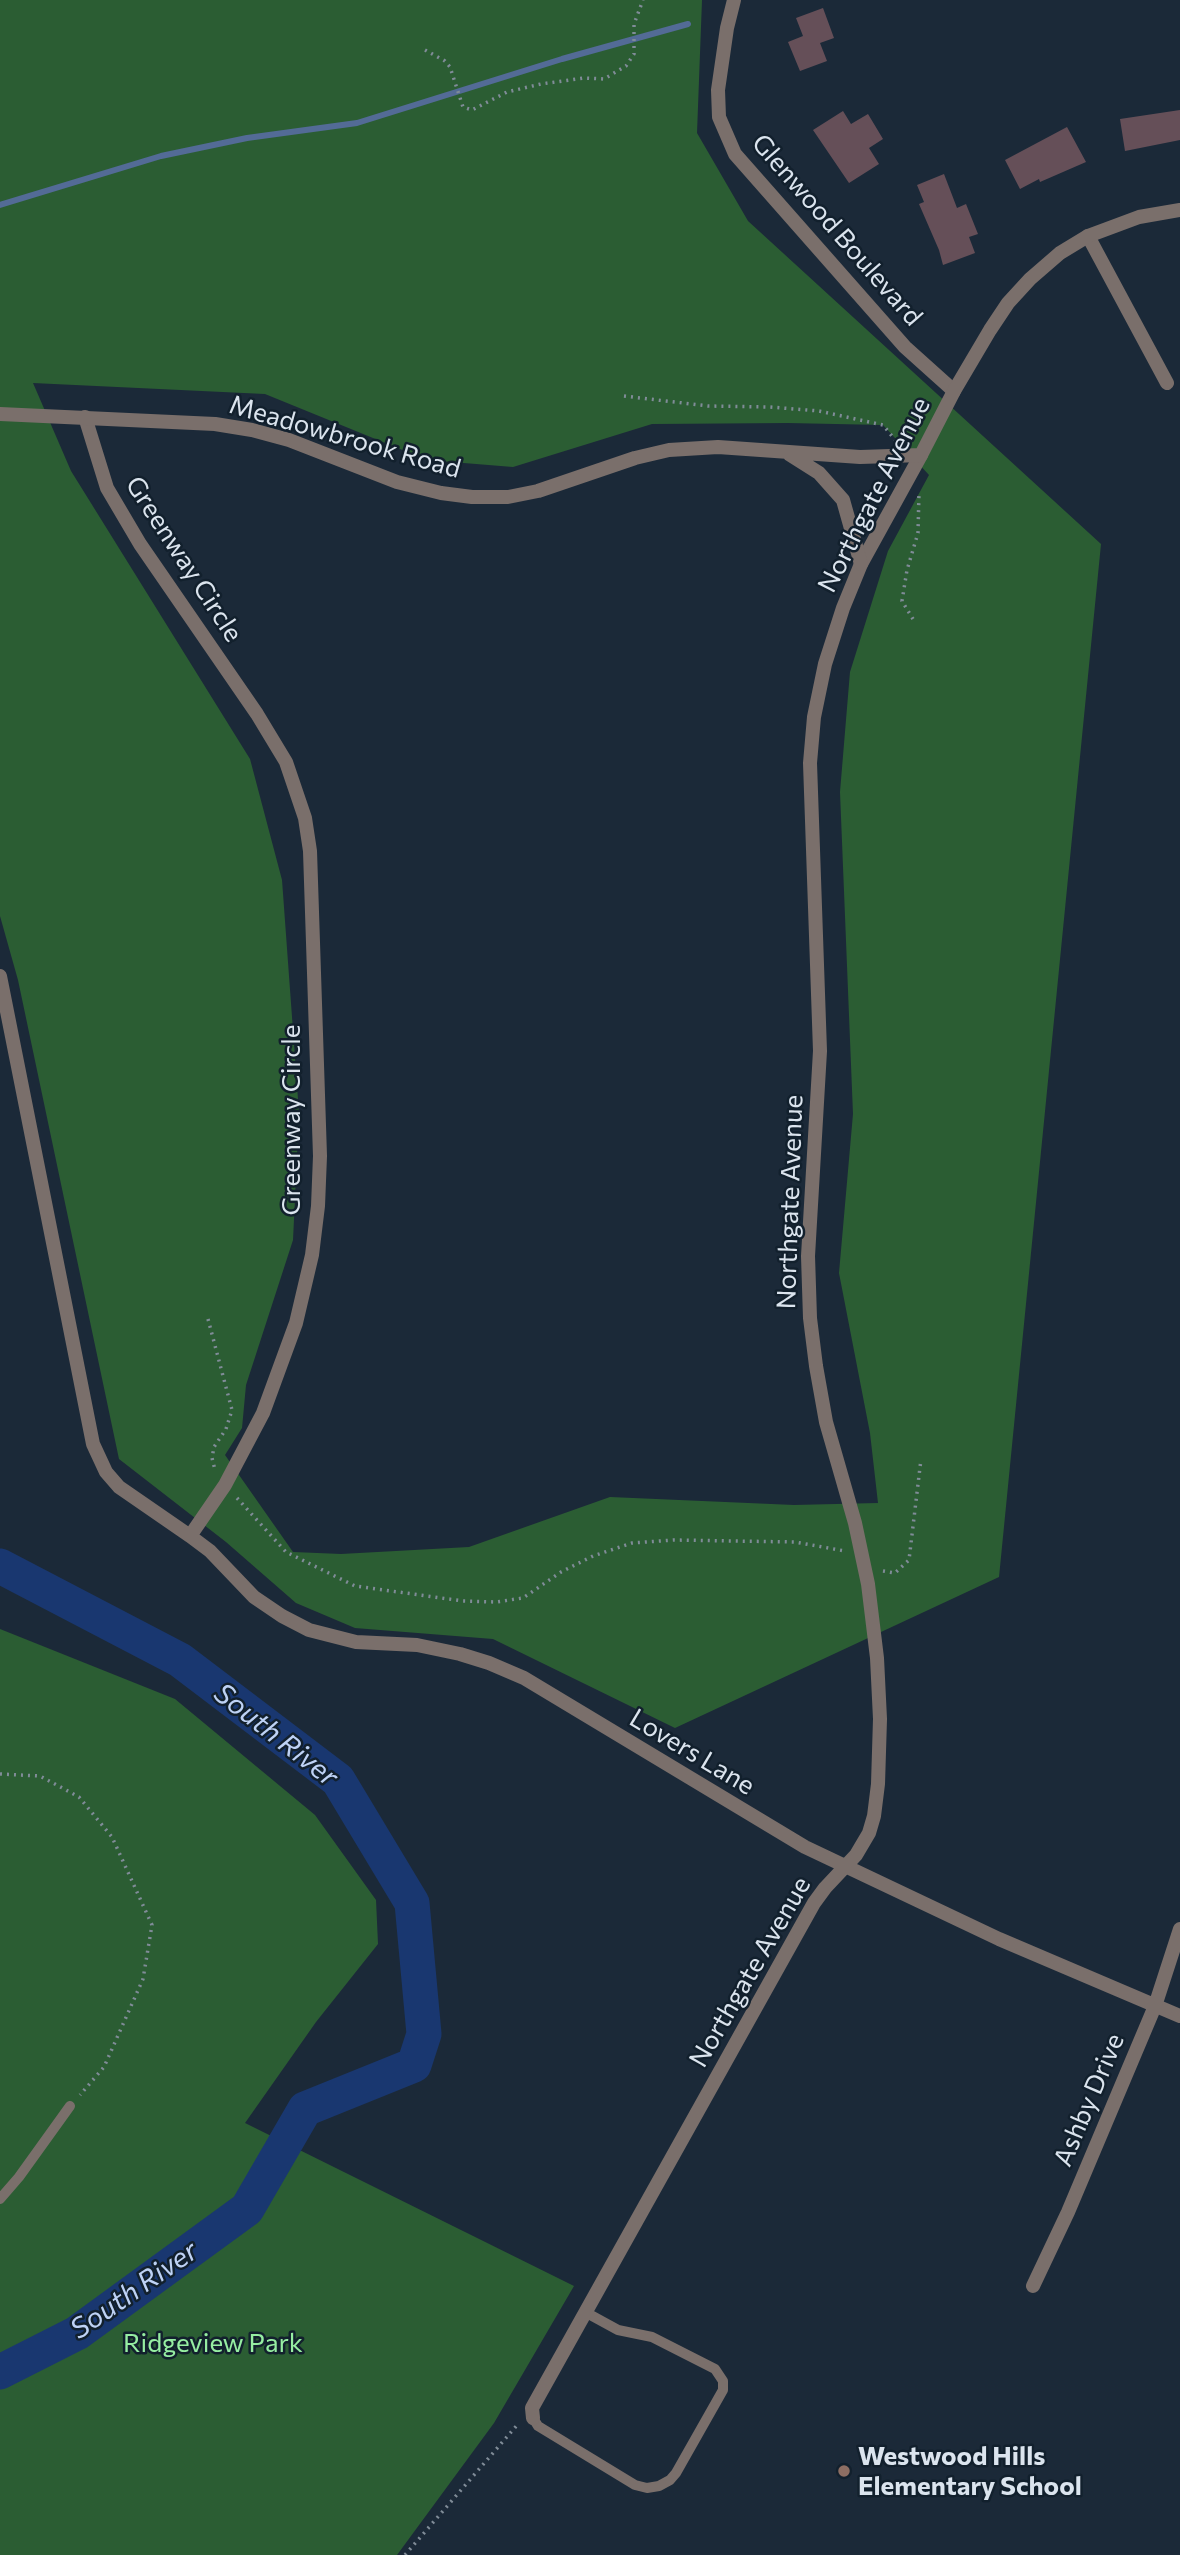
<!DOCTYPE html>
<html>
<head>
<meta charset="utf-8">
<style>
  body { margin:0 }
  canvas { display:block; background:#1b2938 }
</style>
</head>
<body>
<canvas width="1180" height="2555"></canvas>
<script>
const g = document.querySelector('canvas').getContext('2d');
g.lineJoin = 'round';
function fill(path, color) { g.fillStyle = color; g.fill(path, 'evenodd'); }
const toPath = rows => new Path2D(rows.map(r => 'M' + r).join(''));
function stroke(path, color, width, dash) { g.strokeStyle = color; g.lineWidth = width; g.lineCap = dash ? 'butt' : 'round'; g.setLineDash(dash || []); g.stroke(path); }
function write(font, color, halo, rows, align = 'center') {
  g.font = font + ' Commissioner,sans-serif'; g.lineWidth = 5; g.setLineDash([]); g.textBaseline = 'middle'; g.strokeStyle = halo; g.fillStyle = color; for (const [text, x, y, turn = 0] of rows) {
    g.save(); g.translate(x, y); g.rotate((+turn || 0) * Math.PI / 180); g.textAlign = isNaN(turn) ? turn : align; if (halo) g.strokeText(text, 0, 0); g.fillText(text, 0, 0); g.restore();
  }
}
fill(toPath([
  [0,0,702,0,697,133,748,221,1101,544,999,1577,675,1728,493,1639,355,1628,296,1603,226,1542,119,1459,18,980,0,916],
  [33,383,265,394,427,460,513,467,652,424,788,423,883,425,929,475,888,551,850,672,840,792,853,1114,839,1273,870,1433,878,1503,794,1505,610,1497,469,1547,341,1554,293,1552,225,1455,242,1428,246,1385,293,1240,299,1113,282,880,250,759,71,471],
  [0,1629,175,1699,315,1815,376,1900,378,1944,316,2022,245,2123,574,2286,494,2423,397,2555,0,2555]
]), '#2b5d33');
stroke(toPath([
  [0,205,161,156,247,138,357,123,562,59,688,24]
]), '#536b96', 6);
stroke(toPath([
  [0,1566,180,1660,338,1780,412,1903,424,2034,414,2065,305,2109,247,2209,77,2333,0,2372]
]), '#193770', 35);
fill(toPath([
  [823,8,834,38,820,43,827,61,800,71,788,42,803,36,796,18],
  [1180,110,1180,140,1125,151,1120,119],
  [843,111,851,124,868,114,883,139,869,148,879,164,849,183,813,130],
  [1067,127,1086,162,1040,182,1039,179,1020,189,1005,160],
  [944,174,957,208,966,204,978,234,969,237,975,253,943,265,939,250,919,204,924,202,917,185]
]), '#654f58');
stroke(toPath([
  [425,50,445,61,450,67,463,107,472,110,507,92,541,84,584,78,604,79,626,66,634,54,634,24,643,0],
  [624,396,708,406,770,407,819,411,883,425,896,441],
  [913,619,902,601,907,570,918,533,919,493],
  [208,1319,232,1410,226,1429,214,1447,212,1458,215,1470],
  [237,1498,286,1552,355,1586,463,1601,496,1602,523,1598,561,1572,593,1556,632,1543,674,1540,795,1542,845,1551],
  [883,1571,895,1573,909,1560,921,1459],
  [0,1774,40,1776,79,1797,112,1837,152,1925,143,1979,104,2067,80,2095],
  [405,2555,518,2424]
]), '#808c98', 3.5, [2, 5]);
stroke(toPath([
  [0,2199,19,2177,70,2106],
  [533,2418,538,2426,635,2485,647,2488,659,2486,670,2480,676,2473,723,2390,723,2381,715,2369,652,2337,618,2330,585,2312]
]), '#7a6f6b', 10);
stroke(toPath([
  [734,0,727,28,718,90,719,117,735,154,905,347,954,391],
  [1088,236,1167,383],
  [85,417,107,488,140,544,257,714,286,762,305,818,310,851,320,1156,318,1206,312,1255,296,1323,263,1413,225,1485,190,1536],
  [0,976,93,1444,106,1472,119,1487,190,1536,210,1551,254,1597,282,1616,309,1630,356,1642,417,1645,460,1654,489,1663,524,1678,805,1847,999,1939,1180,2016],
  [1033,2286,1068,2212,1155,2006,1180,1929],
  [533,2418,532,2408,814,1903,825,1888,856,1855,869,1833,874,1816,878,1784,880,1719,877,1658,868,1584,855,1523,826,1422,816,1366,810,1318,808,1256,820,1051,810,763,814,717,825,664,843,608,861,564,921,455]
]), '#7a6f6b', 14);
stroke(toPath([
  [0,414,215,424,252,430,289,440,397,482,441,493,472,497,508,497,538,491,635,458,669,450,718,447,860,457,921,455,954,391,990,330,1008,303,1030,279,1060,253,1088,236,1139,217,1180,210],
  [789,454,819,473,843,500,861,564]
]), '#7a6f6b', 14);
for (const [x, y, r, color] of [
  [844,2471,7,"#8d6e63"]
]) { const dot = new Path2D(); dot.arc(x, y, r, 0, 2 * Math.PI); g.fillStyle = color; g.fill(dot); stroke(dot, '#12202d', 2.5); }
write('26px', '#dbe4ee', '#12202d', [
  ["Glenwood Boulevard",837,230,49],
  ["Meadowbrook Road",345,437,16],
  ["Northgate Avenue",874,495,-63],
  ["Greenway Circle",184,559,57],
  ["Greenway Circle",291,1120,-90],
  ["Northgate Avenue",790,1202,-88],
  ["Lovers Lane",692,1752,31],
  ["Northgate Avenue",750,1972,-60],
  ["Ashby Drive",1089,2100,-67]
]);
write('26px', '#96eea2', '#12202d', [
  ["Ridgeview Park",213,2343]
]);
write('bold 26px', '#dbe4ee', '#12202d', [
  ["Westwood Hills",858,2456],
  ["Elementary School",858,2486]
], 'left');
write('italic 28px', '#bed2f5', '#12202d', [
  ["South River",276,1735,38],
  ["South River",134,2290,-35]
]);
</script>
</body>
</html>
